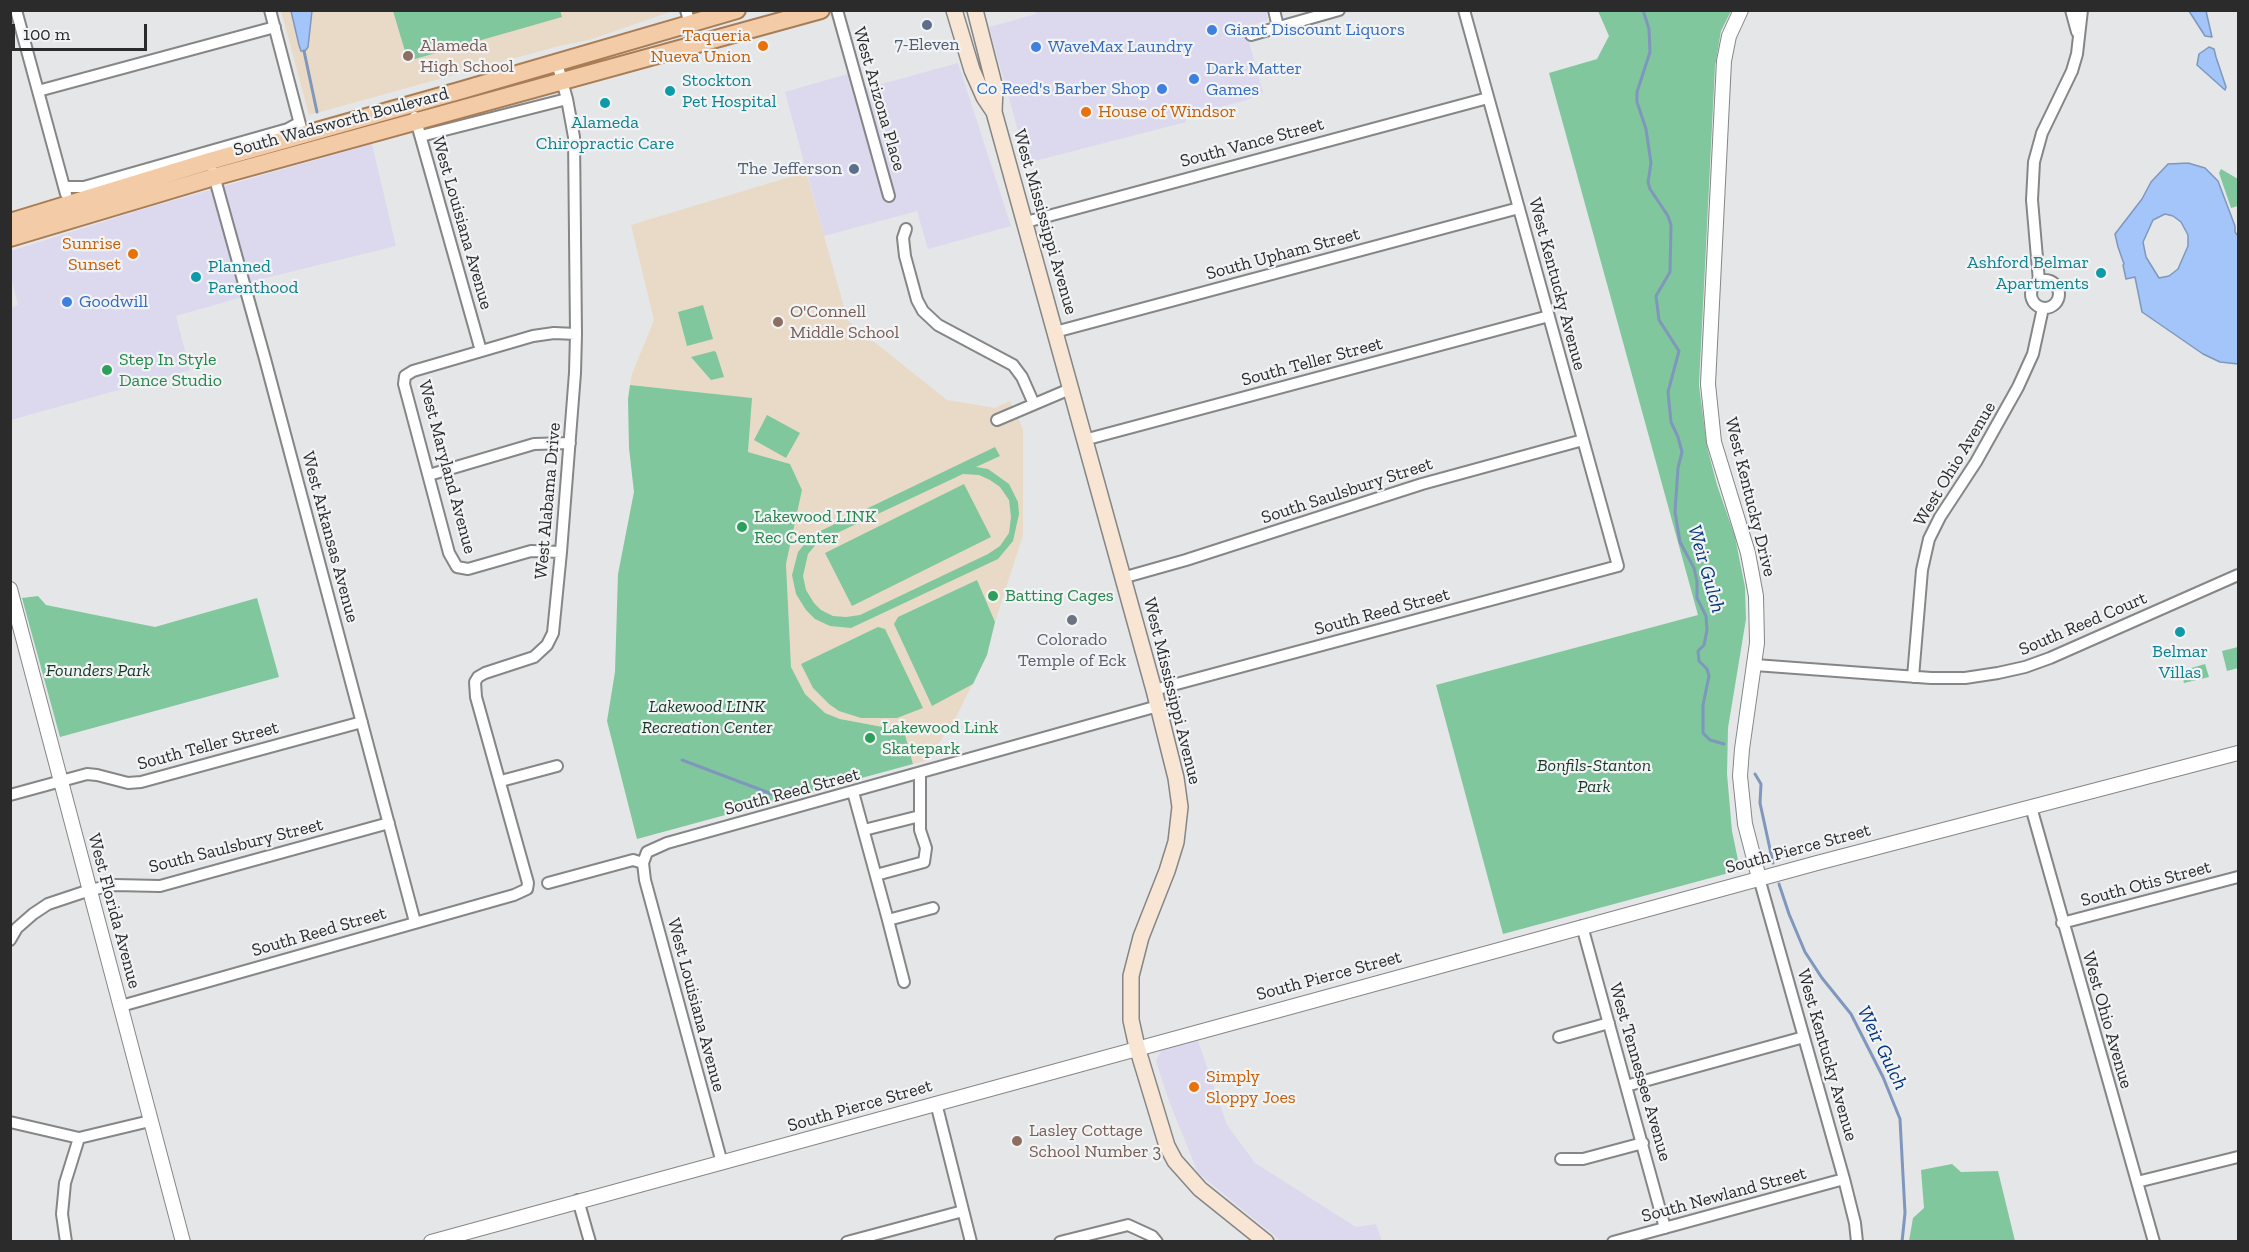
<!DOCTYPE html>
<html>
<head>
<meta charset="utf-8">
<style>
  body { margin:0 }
  #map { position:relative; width:2249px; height:1252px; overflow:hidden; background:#e5e6e7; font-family:"Zilla Slab",serif }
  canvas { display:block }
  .frame { position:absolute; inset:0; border:12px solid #2b2b2c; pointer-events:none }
  .scale { position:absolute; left:12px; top:24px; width:135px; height:27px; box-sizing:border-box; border:3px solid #2b2b2c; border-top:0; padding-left:8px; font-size:18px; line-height:21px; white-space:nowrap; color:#2b2b2c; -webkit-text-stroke:4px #f2f3f4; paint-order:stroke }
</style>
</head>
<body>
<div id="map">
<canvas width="2249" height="1252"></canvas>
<div class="frame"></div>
<div class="scale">100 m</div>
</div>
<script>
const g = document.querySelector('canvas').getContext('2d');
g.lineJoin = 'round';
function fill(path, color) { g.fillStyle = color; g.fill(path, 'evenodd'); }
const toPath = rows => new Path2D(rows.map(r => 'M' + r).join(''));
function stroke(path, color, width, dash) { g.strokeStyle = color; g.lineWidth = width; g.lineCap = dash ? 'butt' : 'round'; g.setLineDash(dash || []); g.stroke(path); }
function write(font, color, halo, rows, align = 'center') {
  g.font = font + ' "Zilla Slab",serif'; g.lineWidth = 4.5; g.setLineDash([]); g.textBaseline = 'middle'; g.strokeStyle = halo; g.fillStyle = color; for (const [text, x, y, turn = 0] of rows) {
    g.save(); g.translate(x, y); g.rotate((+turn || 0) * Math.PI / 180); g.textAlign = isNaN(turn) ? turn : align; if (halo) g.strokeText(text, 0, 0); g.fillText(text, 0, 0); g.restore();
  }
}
fill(toPath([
  [1035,11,1266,11,1268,18,1267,20,1245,28,1263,93,1247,100,1186,116,1186,122,1027,163,989,27,1036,14],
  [958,63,1011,226,928,249,917,211,824,236,785,92,854,72,860,90],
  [372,144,396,246,253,281,239,298,176,316,190,370,11,420,11,308,18,305,11,277,11,251,147,208],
  [1198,1041,1227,1125,1255,1163,1356,1227,1376,1224,1382,1241,1281,1241,1198,1173,1169,1101,1156,1061,1162,1049]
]), '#dcd9ef');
fill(toPath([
  [281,11,673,11,589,40,559,46,309,115],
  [806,172,848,321,947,400,995,408,1010,401,1023,429,1023,535,995,622,987,655,955,719,928,760,913,764,904,731,840,719,825,713,805,694,791,667,786,564,802,490,790,464,748,452,751,399,630,385,632,374,654,320,631,225]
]), '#e9dac7');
fill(toPath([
  [560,10,562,17,408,61,393,11],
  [1598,11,1731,11,1721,31,1715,66,1699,385,1707,447,1717,485,1735,537,1745,587,1746,619,1728,728,1727,774,1732,831,1740,870,1503,934,1436,685,1698,615,1549,73,1597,59,1609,36],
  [2221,169,2238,179,2238,206,2231,208,2219,173],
  [703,305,713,339,687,346,678,312],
  [714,351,716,352,724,377,711,380,691,357],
  [630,385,752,398,748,452,790,464,802,490,786,564,791,667,805,694,825,713,840,719,904,731,913,764,637,839,607,721,615,672,618,574,634,492,629,448,628,399],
  [767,415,800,433,786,458,754,440],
  [995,447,1000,456,976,467,988,469,1009,484,1018,502,1019,514,1013,541,998,559,851,628,830,626,815,619,806,610,796,594,792,575,798,552,812,535],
  [963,474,979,475,990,480,1000,487,1009,500,1011,517,1009,533,1000,546,988,554,860,615,846,617,833,616,821,610,814,603,806,590,803,576,808,554,818,542],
  [964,484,991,537,852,606,825,553],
  [977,580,995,622,987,655,973,684,932,706,894,624,898,617],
  [38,596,46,605,155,627,257,598,279,677,60,737,22,598],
  [878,627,885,629,923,708,897,718,861,718,839,711,829,704,813,688,801,664],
  [2238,647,2238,668,2227,671,2222,651],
  [2205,664,2209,677,2184,683,2181,671],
  [1952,1164,1961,1172,1998,1171,2015,1241,1909,1241,1913,1218,1924,1208,1921,1170]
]), '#80c79d');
const water = toPath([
  [291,11,312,11,308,47,305,51,301,51,299,45,291,11],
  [2189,11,2206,11,2212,37,2205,36,2189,11],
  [2209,47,2214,49,2216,57,2226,87,2225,90,2197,65,2199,54,2209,47],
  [2188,163,2205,168,2218,181,2235,226,2235,232,2238,236,2238,364,2220,362,2203,354,2142,312,2135,277,2126,279,2123,265,2124,264,2118,247,2115,234,2142,199,2151,182,2168,164,2188,163],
  [2165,214,2173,216,2181,222,2188,235,2188,246,2178,269,2169,276,2159,278,2146,257,2143,242,2153,220,2165,214]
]);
fill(water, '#a3c5f9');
stroke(water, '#7f97bc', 1.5);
stroke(toPath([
  [1643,10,1649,29,1650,52,1637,92,1637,102,1646,129,1651,163,1648,182,1650,189,1668,216,1671,225,1670,272,1656,296,1659,320,1679,351,1668,392,1671,422,1678,437,1682,452,1678,468,1675,512,1680,542,1694,568,1697,581,1697,598,1706,616,1707,630,1704,645,1698,651,1699,661,1707,669,1709,676,1703,705,1703,733,1710,740,1724,744],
  [304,51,317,112],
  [682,760,772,794,782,793,791,788],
  [1755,774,1761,784,1760,803,1773,863],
  [1779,884,1789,914,1805,952,1822,978,1851,1014,1883,1077,1900,1119,1905,1213,1902,1242]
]), '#7f97bc', 3);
const minor = toPath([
  [16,10,66,194],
  [270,10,301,128],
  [686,10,690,24],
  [837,10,889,196],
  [1274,10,1278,27],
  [2071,10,2077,32],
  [1251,35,1339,10],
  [38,91,275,27],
  [415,117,481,351],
  [421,136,567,99],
  [213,172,265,359,415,922],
  [64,187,84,187,288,129,299,123],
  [1026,222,1488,98],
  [906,229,903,238,905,256,917,300,923,311,938,325,1013,365,1022,377,1034,404],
  '2031 294a14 14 0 1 1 28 0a14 14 0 1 1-28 0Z',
  [2039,281,2032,200,2034,162,2042,133,2072,71,2077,54,2082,10],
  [1055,332,1519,208],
  [997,420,1070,389],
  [1084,440,1549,316],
  [429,475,534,444,570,443],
  [561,552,531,551,468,569,457,567,449,553,404,384,405,376,413,371,533,336,554,333,576,334],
  [1122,578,1186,560,1422,484,1583,440],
  [1755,665,1931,678,1965,678,1998,673,2025,667,2050,658,2238,575],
  [1913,677,1922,570,1929,539,1940,517,1976,462,2018,387,2033,354,2043,308],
  [1154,690,1618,566,1464,10],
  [501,781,557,766],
  [853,792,888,920,933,908],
  [10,795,87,774,97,775,128,783,141,782,362,722],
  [2031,807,2154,1242],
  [864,830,920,816],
  [876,875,924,862,926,848,920,830,920,774],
  [1759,878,1844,1179,1855,1223,1857,1242],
  [548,883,633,860,643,863],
  [888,920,904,982],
  [2062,923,2238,877],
  [1582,926,1665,1228],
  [10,940,17,928,33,914,48,904,90,890,114,885,160,886,389,823],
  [121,1006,514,895,527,889,528,883,476,697,475,682,478,677,485,673,534,657,547,645,553,633,561,552,575,373,576,334,574,137,567,99,557,63],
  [1559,1037,1609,1023],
  [1626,1086,1804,1037],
  [936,1103,971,1242],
  [10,1122,79,1138,150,1121],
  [1561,1159,1583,1159,1643,1143],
  [722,1163,645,880,643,863,647,852,667,843,1158,706],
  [2137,1182,2238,1157],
  [578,1200,590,1242],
  [66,1242,62,1214,65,1183,79,1138],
  [847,1242,963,1211],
  [1060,1242,1128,1225,1152,1236,1157,1242],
  [1613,1242,1844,1179]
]);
const tertiary = toPath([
  [1741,10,1729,36,1724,61,1708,384,1714,442,1748,553,1756,596,1757,643,1742,749,1740,776,1745,824,1759,878],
  [10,589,183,1242],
  [431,1242,1817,863,2238,753]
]);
const secondary = toPath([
  [954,10,972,70,984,97,994,112,1154,690,1176,778,1180,807,1176,842,1167,871,1141,937,1131,976,1131,1020,1137,1047,1167,1146,1175,1161,1200,1189,1266,1242],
  [975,10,995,88,994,112]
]);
const primary = toPath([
  [10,222,210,161,459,91,737,10],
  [10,238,214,177,821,10]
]);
stroke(minor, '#858687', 14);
stroke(tertiary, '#858687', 16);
stroke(secondary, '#858687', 18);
stroke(primary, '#a87d56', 20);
stroke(minor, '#fff', 10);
stroke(tertiary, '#fff', 14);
stroke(secondary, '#f9e5d3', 15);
stroke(primary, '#f4cba7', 16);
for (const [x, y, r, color] of [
  [927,25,6,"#5c6f8a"],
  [1212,30,6,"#3f7fe0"],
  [763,46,6,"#e8710a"],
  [1036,47,6,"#3f7fe0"],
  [408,56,6,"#8d6e63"],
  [1194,79,6,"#3f7fe0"],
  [1162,89,6,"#3f7fe0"],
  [670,91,6,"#0f9aa8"],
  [605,103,6,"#0f9aa8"],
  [1086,112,6,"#e8710a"],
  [854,169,6,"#5c6f8a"],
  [133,254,6,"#e8710a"],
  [2101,273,6,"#0f9aa8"],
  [196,277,6,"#0f9aa8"],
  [67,302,6,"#3f7fe0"],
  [778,322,6,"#8d6e63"],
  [107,370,6,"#2e9e5b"],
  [742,527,6,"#2e9e5b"],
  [993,596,6,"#2e9e5b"],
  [1072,620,6,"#6b7280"],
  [2180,632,6,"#0f9aa8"],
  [870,738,6,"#2e9e5b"],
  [1194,1087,6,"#e8710a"],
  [1017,1141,6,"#8d6e63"]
]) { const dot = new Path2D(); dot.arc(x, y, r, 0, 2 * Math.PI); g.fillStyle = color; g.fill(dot); stroke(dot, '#f2f3f4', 2); }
write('18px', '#366cbe', '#f2f3f4', [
  ["Giant Discount Liquors",1224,30],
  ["WaveMax Laundry",1048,47],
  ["Dark Matter",1206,69],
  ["Games",1206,90],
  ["Co Reed's Barber Shop",1150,89,"right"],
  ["Goodwill",79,302]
], 'left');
write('18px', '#c56008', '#f2f3f4', [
  ["Taqueria",751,36],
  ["Nueva Union",751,57],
  ["House of Windsor",1098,112,"left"],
  ["Sunrise",121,244],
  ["Sunset",121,265],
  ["Simply",1206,1077,"left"],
  ["Sloppy Joes",1206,1098,"left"]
], 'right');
write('18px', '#4e5e75', '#f2f3f4', [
  ["7-Eleven",927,45],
  ["The Jefferson",842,169,"right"]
]);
write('18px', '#785e54', '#f2f3f4', [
  ["Alameda",420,46],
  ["High School",420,67],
  ["O'Connell",790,312],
  ["Middle School",790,333],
  ["Lasley Cottage",1029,1131],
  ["School Number 3",1029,1152]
], 'left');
write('18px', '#0d838f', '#f2f3f4', [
  ["Stockton",682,81],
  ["Pet Hospital",682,102],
  ["Alameda",605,123,"center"],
  ["Chiropractic Care",605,144,"center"],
  ["Ashford Belmar",2089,263,"right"],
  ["Apartments",2089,284,"right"],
  ["Planned",208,267],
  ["Parenthood",208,288],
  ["Belmar",2180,652,"center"],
  ["Villas",2180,673,"center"]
], 'left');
write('18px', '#2b2b2c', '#f2f3f4', [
  ["West Arizona Place",879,99,74],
  ["South Wadsworth Boulevard",341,122,-15],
  ["South Vance Street",1252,143,-15],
  ["West Mississippi Avenue",1045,222,74],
  ["West Louisiana Avenue",462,223,74],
  ["South Upham Street",1283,254,-15],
  ["West Kentucky Avenue",1557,284,75],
  ["South Teller Street",1312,362,-15],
  ["West Ohio Avenue",1955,464,-59],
  ["West Maryland Avenue",447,467,75],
  ["South Saulsbury Street",1347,491,-18],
  ["West Kentucky Drive",1750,497,76],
  ["West Alabama Drive",548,501,-85],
  ["West Arkansas Avenue",330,537,75],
  ["South Reed Street",1382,612,-15],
  ["South Reed Court",2083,624,-23],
  ["West Mississippi Avenue",1172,691,76],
  ["South Teller Street",208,746,-15],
  ["South Reed Street",792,792,-15],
  ["South Saulsbury Street",236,846,-14],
  ["South Pierce Street",1798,849,-15],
  ["South Otis Street",2146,884,-15],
  ["West Florida Avenue",114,911,75],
  ["South Reed Street",319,932,-16],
  ["South Pierce Street",1329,976,-15],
  ["West Louisiana Avenue",696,1005,75],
  ["West Ohio Avenue",2107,1020,74],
  ["West Kentucky Avenue",1827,1055,74],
  ["West Tennessee Avenue",1640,1072,74],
  ["South Pierce Street",860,1106,-16],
  ["South Newland Street",1724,1195,-15]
]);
write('18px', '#27864d', '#f2f3f4', [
  ["Step In Style",119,360],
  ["Dance Studio",119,381],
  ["Lakewood LINK",754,517],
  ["Rec Center",754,538],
  ["Batting Cages",1005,596],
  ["Lakewood Link",882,728],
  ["Skatepark",882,749]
], 'left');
write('18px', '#5b616d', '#f2f3f4', [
  ["Colorado",1072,640],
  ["Temple of Eck",1072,661]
]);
write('italic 18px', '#163926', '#f2f3f4', [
  ["Founders Park",98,671],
  ["Lakewood LINK",707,707],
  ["Recreation Center",707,728],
  ["Bonfils-Stanton",1594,766],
  ["Park",1594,787]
]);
write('italic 20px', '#00347d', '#f2f3f4', [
  ["Weir Gulch",1706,569,74],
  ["Weir Gulch",1882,1048,64]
]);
</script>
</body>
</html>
